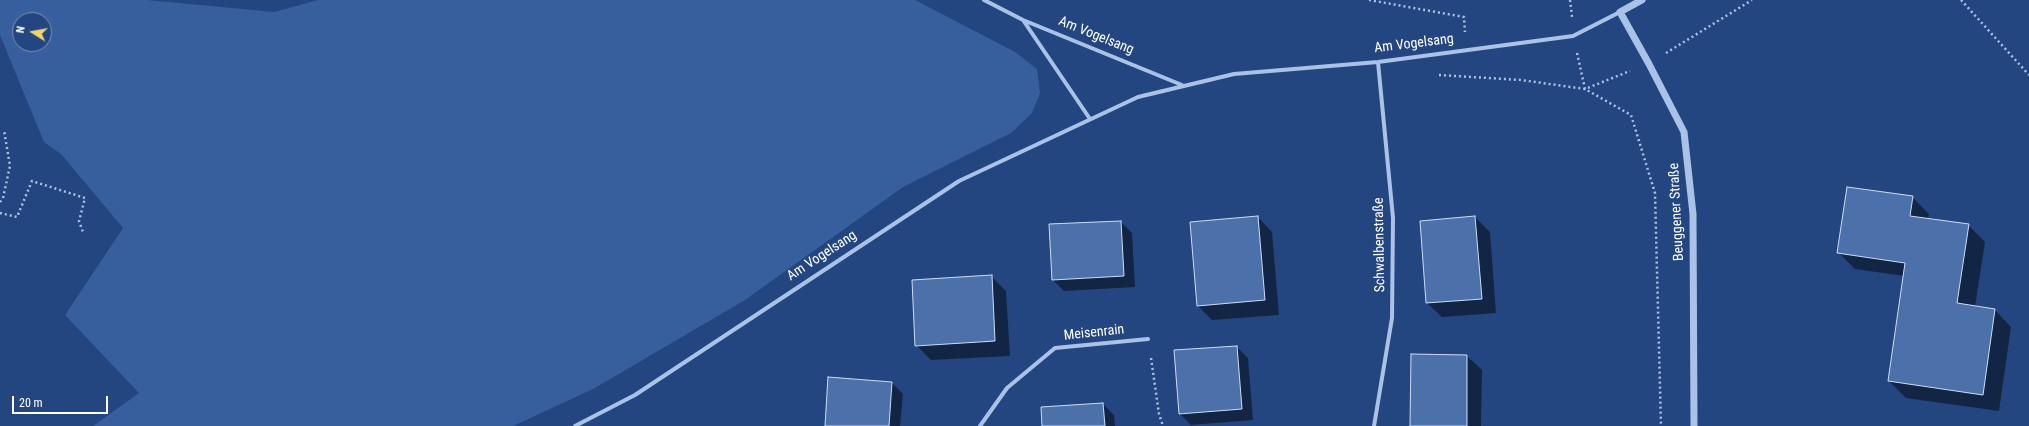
<!DOCTYPE html>
<html>
<head>
<meta charset="utf-8">
<style>
  body { margin:0 }
  #map { position:relative; width:2029px; height:426px; overflow:hidden; background:#244680; font-family:"Roboto Condensed",sans-serif }
  canvas { display:block }
  .north { position:absolute; left:12px; top:12px; width:40px; height:40px; box-sizing:border-box; background:#244680; border:1px solid #7c90b3; border-radius:50%; rotate:281deg; font-size:11px; font-weight:700; line-height:16px; text-align:center; color:#fff }
  .north::after { content:''; display:block; margin:auto; width:14px; height:18px; background:#f1d36d; clip-path:polygon(50% 0,100% 100%,50% 72%,0 100%) }
  .scale { position:absolute; left:12px; top:396px; width:96px; height:18px; box-sizing:border-box; border:2px solid #fff; border-top:0; padding-left:5px; font-size:12px; line-height:14px; white-space:nowrap; color:#fff; -webkit-text-stroke:3px #244680; paint-order:stroke }
</style>
</head>
<body>
<div id="map">
<canvas width="2029" height="426"></canvas>
<div class="north">N</div>
<div class="scale">20 m</div>
</div>
<script>
const g = document.querySelector('canvas').getContext('2d');
g.lineJoin = 'round';
function fill(path, color) { g.fillStyle = color; g.fill(path, 'evenodd'); }
const toPath = rows => new Path2D(rows.map(r => 'M' + r).join(''));
function stroke(path, color, width, dash) { g.strokeStyle = color; g.lineWidth = width; g.lineCap = dash ? 'butt' : 'round'; g.setLineDash(dash || []); g.stroke(path); }
function write(font, color, halo, rows, align = 'center') {
  g.font = font + ' "Roboto Condensed",sans-serif'; g.lineWidth = 3; g.setLineDash([]); g.textBaseline = 'middle'; g.strokeStyle = halo; g.fillStyle = color; for (const [text, x, y, turn = 0] of rows) {
    g.save(); g.translate(x, y); g.rotate((+turn || 0) * Math.PI / 180); g.textAlign = isNaN(turn) ? turn : align; if (halo) g.strokeText(text, 0, 0); g.fillText(text, 0, 0); g.restore();
  }
}
fill(toPath([
  [0,0,147,0,274,12,318,0,915,0,1015,52,1037,69,1040,93,1032,113,1011,133,903,187,745,300,593,389,513,426,93,426,139,393,65,315,123,228,61,154,44,142,0,35],
  [20,20,44,20,44,44,20,44]
]), '#385f9d');
fill(toPath([
  [1912,197,1929,214,1928,220,1968,225,1985,242,1975,307,1995,310,2011,327,1999,411,1906,398,1889,381,1904,276,1855,269,1838,252],
  [1258,217,1272,232,1279,315,1212,320,1198,306],
  [1475,217,1490,232,1496,313,1442,317,1427,303],
  [1121,222,1132,233,1135,287,1064,291,1053,280],
  [991,276,1006,291,1010,356,931,360,916,345],
  [1237,347,1248,358,1253,420,1191,425,1179,413],
  [1412,355,1467,356,1482,370,1481,426,1411,426],
  [892,383,903,394,900,426,826,426],
  [1103,404,1114,415,1115,426,1043,426]
]), '#0007');
const building = toPath([
  [1847,187,1913,196,1910,216,1969,224,1957,303,1995,309,1983,395,1888,381,1905,263,1837,253,1847,187],
  [1258,216,1265,300,1197,306,1190,222,1258,216],
  [1475,216,1482,299,1426,303,1420,221,1475,216],
  [1121,221,1124,276,1052,280,1049,224,1121,221],
  [992,275,995,341,915,346,912,280,992,275],
  [1237,346,1242,409,1179,414,1174,350,1237,346],
  [1411,354,1467,355,1467,426,1410,426,1411,354],
  [828,377,892,382,889,426,825,426,828,377],
  [1103,403,1105,426,1042,426,1041,407,1103,403]
]);
fill(building, '#4c70a9');
stroke(building, '#cdddf5', 1);
stroke(toPath([
  [1369,0,1464,17,1465,32],
  [1570,0,1572,17],
  [1961,0,2029,75],
  [1577,53,1585,89,1631,115,1655,193,1661,426],
  [1666,53,1752,0],
  [1439,75,1521,80,1585,89,1630,71],
  [0,202,3,198,10,166,4,130],
  [0,213,17,217,32,181,85,198,79,221,83,232],
  [1151,358,1159,414,1163,426]
]), '#aac2e7', 2.5, [2, 3]);
stroke(toPath([
  [984,0,1023,20,1182,85],
  [1023,20,1090,119],
  [575,426,635,395,959,181,1138,97,1234,74,1378,62,1573,36,1620,12],
  [980,426,1007,388,1055,348,1148,339],
  [1374,426,1392,318,1393,218,1378,62]
]), '#aac2e7', 4);
stroke(toPath([
  [1642,0,1620,12,1649,64,1684,132,1693,214,1694,426]
]), '#aac2e7', 7);
write('14px', '#fff', '#244680', [
  ["Am Vogelsang",1096,36,22],
  ["Am Vogelsang",1414,44,-7],
  ["Beuggener Straße",1677,212,-93],
  ["Schwalbenstraße",1380,245,-91],
  ["Am Vogelsang",822,256,-33],
  ["Meisenrain",1094,333,-6]
]);
</script>
</body>
</html>
